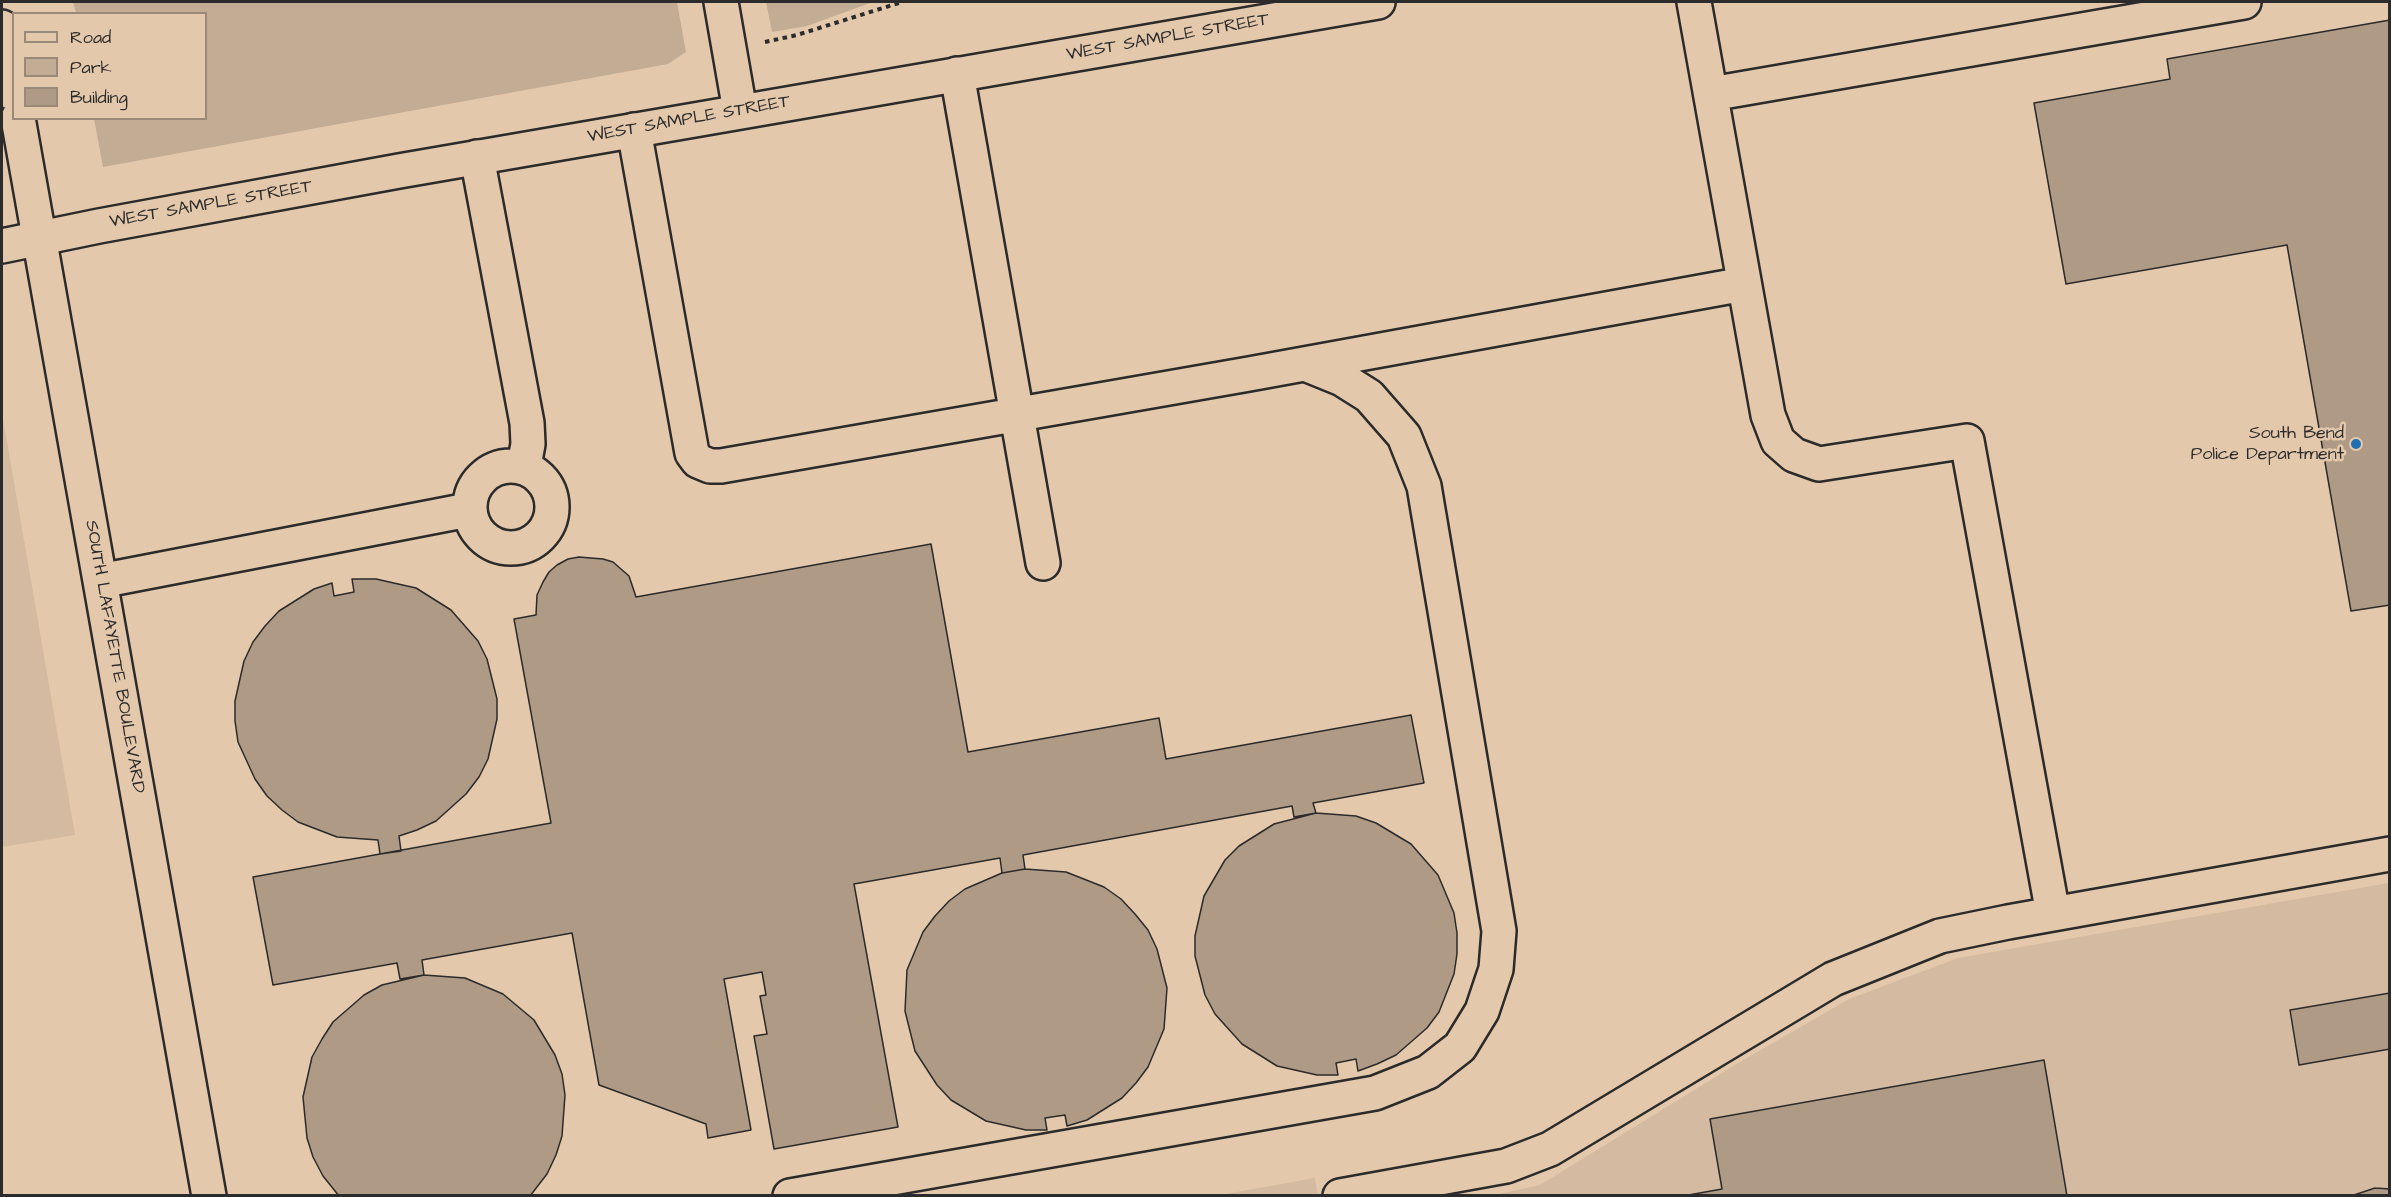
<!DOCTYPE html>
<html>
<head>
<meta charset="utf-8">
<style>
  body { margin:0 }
  #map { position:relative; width:2391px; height:1197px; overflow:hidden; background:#e4c8ab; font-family:"Architects Daughter",sans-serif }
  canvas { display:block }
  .frame { position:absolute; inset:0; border:3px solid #2b2b2b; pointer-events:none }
  .legend { position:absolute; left:12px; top:12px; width:195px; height:108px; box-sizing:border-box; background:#e4c8ab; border:2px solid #9a8978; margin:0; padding:8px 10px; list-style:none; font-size:18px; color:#2b2b2b }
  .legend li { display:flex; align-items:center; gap:12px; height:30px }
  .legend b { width:30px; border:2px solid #9a8978 }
</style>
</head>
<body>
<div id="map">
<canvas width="2391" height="1197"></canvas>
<div class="frame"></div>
<ul class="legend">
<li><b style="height:8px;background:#e4c8ab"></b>Road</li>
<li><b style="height:16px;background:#c3ac94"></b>Park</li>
<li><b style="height:16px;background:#ae9a85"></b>Building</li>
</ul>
</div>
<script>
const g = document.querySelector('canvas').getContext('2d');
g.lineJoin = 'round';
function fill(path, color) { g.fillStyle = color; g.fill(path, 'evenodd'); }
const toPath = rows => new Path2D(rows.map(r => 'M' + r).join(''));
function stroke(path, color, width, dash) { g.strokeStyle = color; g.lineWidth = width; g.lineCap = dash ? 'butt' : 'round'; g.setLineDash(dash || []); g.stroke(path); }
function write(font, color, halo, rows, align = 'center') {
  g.font = font + ' "Architects Daughter",sans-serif'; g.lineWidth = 5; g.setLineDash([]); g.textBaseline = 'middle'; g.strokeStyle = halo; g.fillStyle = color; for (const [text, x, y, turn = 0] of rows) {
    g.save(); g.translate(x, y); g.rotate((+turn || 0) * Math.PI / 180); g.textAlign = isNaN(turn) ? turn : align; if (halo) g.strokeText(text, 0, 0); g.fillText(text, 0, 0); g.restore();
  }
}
fill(toPath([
  [2,413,75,835,2,847],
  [2389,883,2389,1195,1490,1196,1540,1185,1735,1065,1849,999,1958,958],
  [1315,1178,1318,1195,1220,1195]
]), '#d4baa0');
fill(toPath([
  [73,2,677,2,686,52,668,64,103,167,94,119,206,118,206,14,76,13],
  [766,2,873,2,807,26,772,32]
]), '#c3ac94');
const building = toPath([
  [2390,20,2390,605,2351,611,2287,245,2066,284,2034,103,2170,79,2167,59,2390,20],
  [931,544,968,752,1159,718,1166,759,1411,715,1424,783,1313,803,1316,813,1294,817,1292,806,1023,855,1025,869,1002,873,1000,858,854,884,898,1127,774,1149,754,1036,767,1034,760,996,766,995,762,972,724,979,751,1130,708,1138,706,1124,599,1085,572,933,422,960,424,975,400,979,397,963,273,985,253,877,551,823,514,619,536,615,537,595,543,582,549,572,557,565,568,559,579,557,603,559,613,562,629,576,636,597,931,544],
  [352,579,376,579,416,588,451,610,478,641,487,659,497,699,497,719,488,759,479,777,466,794,436,821,417,830,399,836,401,851,380,854,378,840,337,837,298,822,282,810,267,796,255,779,238,742,235,721,235,701,244,661,253,642,265,626,279,611,314,589,332,583,334,596,354,592,352,579],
  [1316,813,1356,816,1376,823,1411,844,1438,875,1454,913,1457,933,1457,954,1454,974,1439,1012,1427,1028,1396,1055,1377,1064,1358,1071,1356,1059,1336,1063,1338,1075,1317,1075,1277,1066,1242,1044,1215,1014,1205,995,1195,956,1195,936,1204,896,1225,860,1239,846,1274,824,1316,813],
  [1025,869,1066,872,1104,887,1121,899,1135,914,1148,930,1157,949,1167,988,1164,1029,1148,1067,1136,1083,1122,1098,1087,1120,1067,1126,1065,1115,1045,1118,1047,1130,1026,1130,986,1121,951,1100,937,1085,915,1051,905,1011,907,970,923,932,935,916,949,901,965,889,1002,873,1025,869],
  [424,975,465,978,503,994,534,1020,555,1055,562,1074,565,1095,562,1136,556,1155,547,1174,530,1196,339,1196,323,1176,313,1157,307,1138,303,1097,312,1057,322,1039,333,1022,364,995,382,985,424,975],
  [2390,993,2390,1049,2299,1065,2290,1010,2390,993],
  [2044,1060,2067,1196,1683,1196,1722,1189,1710,1119,2044,1060],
  [2375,1188,2390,1189,2390,1196,2351,1196,2375,1188]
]);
fill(building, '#ae9a85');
stroke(building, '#2b2b2b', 1.5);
const minor = toPath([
  [721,2,740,111],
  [1694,2,1768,415,1778,441,1794,455,1819,464,1967,441,2053,914],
  [2,27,14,94],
  [957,74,1043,563],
  [1711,94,2244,2],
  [18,118,209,1196],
  [634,130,692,453,698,461,710,466,721,466,1249,374,1744,284],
  [477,157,527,423,528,444,524,466],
  '470 507a41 41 0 1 1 82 0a41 41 0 1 1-82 0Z',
  [100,581,468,510],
  [790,1196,1375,1093,1428,1072,1460,1047,1482,1011,1496,969,1499,931,1424,486,1404,436,1369,396,1342,379,1305,364],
  [1340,1196,1506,1166,1550,1149,1833,979,1940,936,2008,922,2390,854]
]);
const major = toPath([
  [2,246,99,226,399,171,1378,2]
]);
stroke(minor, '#2b2b2b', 38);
stroke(major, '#2b2b2b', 38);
stroke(toPath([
  [765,42,797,35,902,2]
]), '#2b2b2b', 4, [4.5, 4.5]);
stroke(minor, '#e4c8ab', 33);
stroke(major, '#e4c8ab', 33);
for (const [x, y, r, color] of [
  [2356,444,6,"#1f6fb2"]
]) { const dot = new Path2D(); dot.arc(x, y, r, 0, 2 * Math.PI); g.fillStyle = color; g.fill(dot); stroke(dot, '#e4c8ab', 2); }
write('18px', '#2b2b2b', '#e4c8ab', [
  ["WEST SAMPLE STREET",1168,38,-10],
  ["WEST SAMPLE STREET",689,120,-10],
  ["WEST SAMPLE STREET",211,205,-10],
  ["SOUTH LAFAYETTE BOULEVARD",114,657,80]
]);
write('18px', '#2b2b2b', '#e4c8ab', [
  ["South Bend",2344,434],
  ["Police Department",2344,455]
], 'right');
</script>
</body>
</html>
